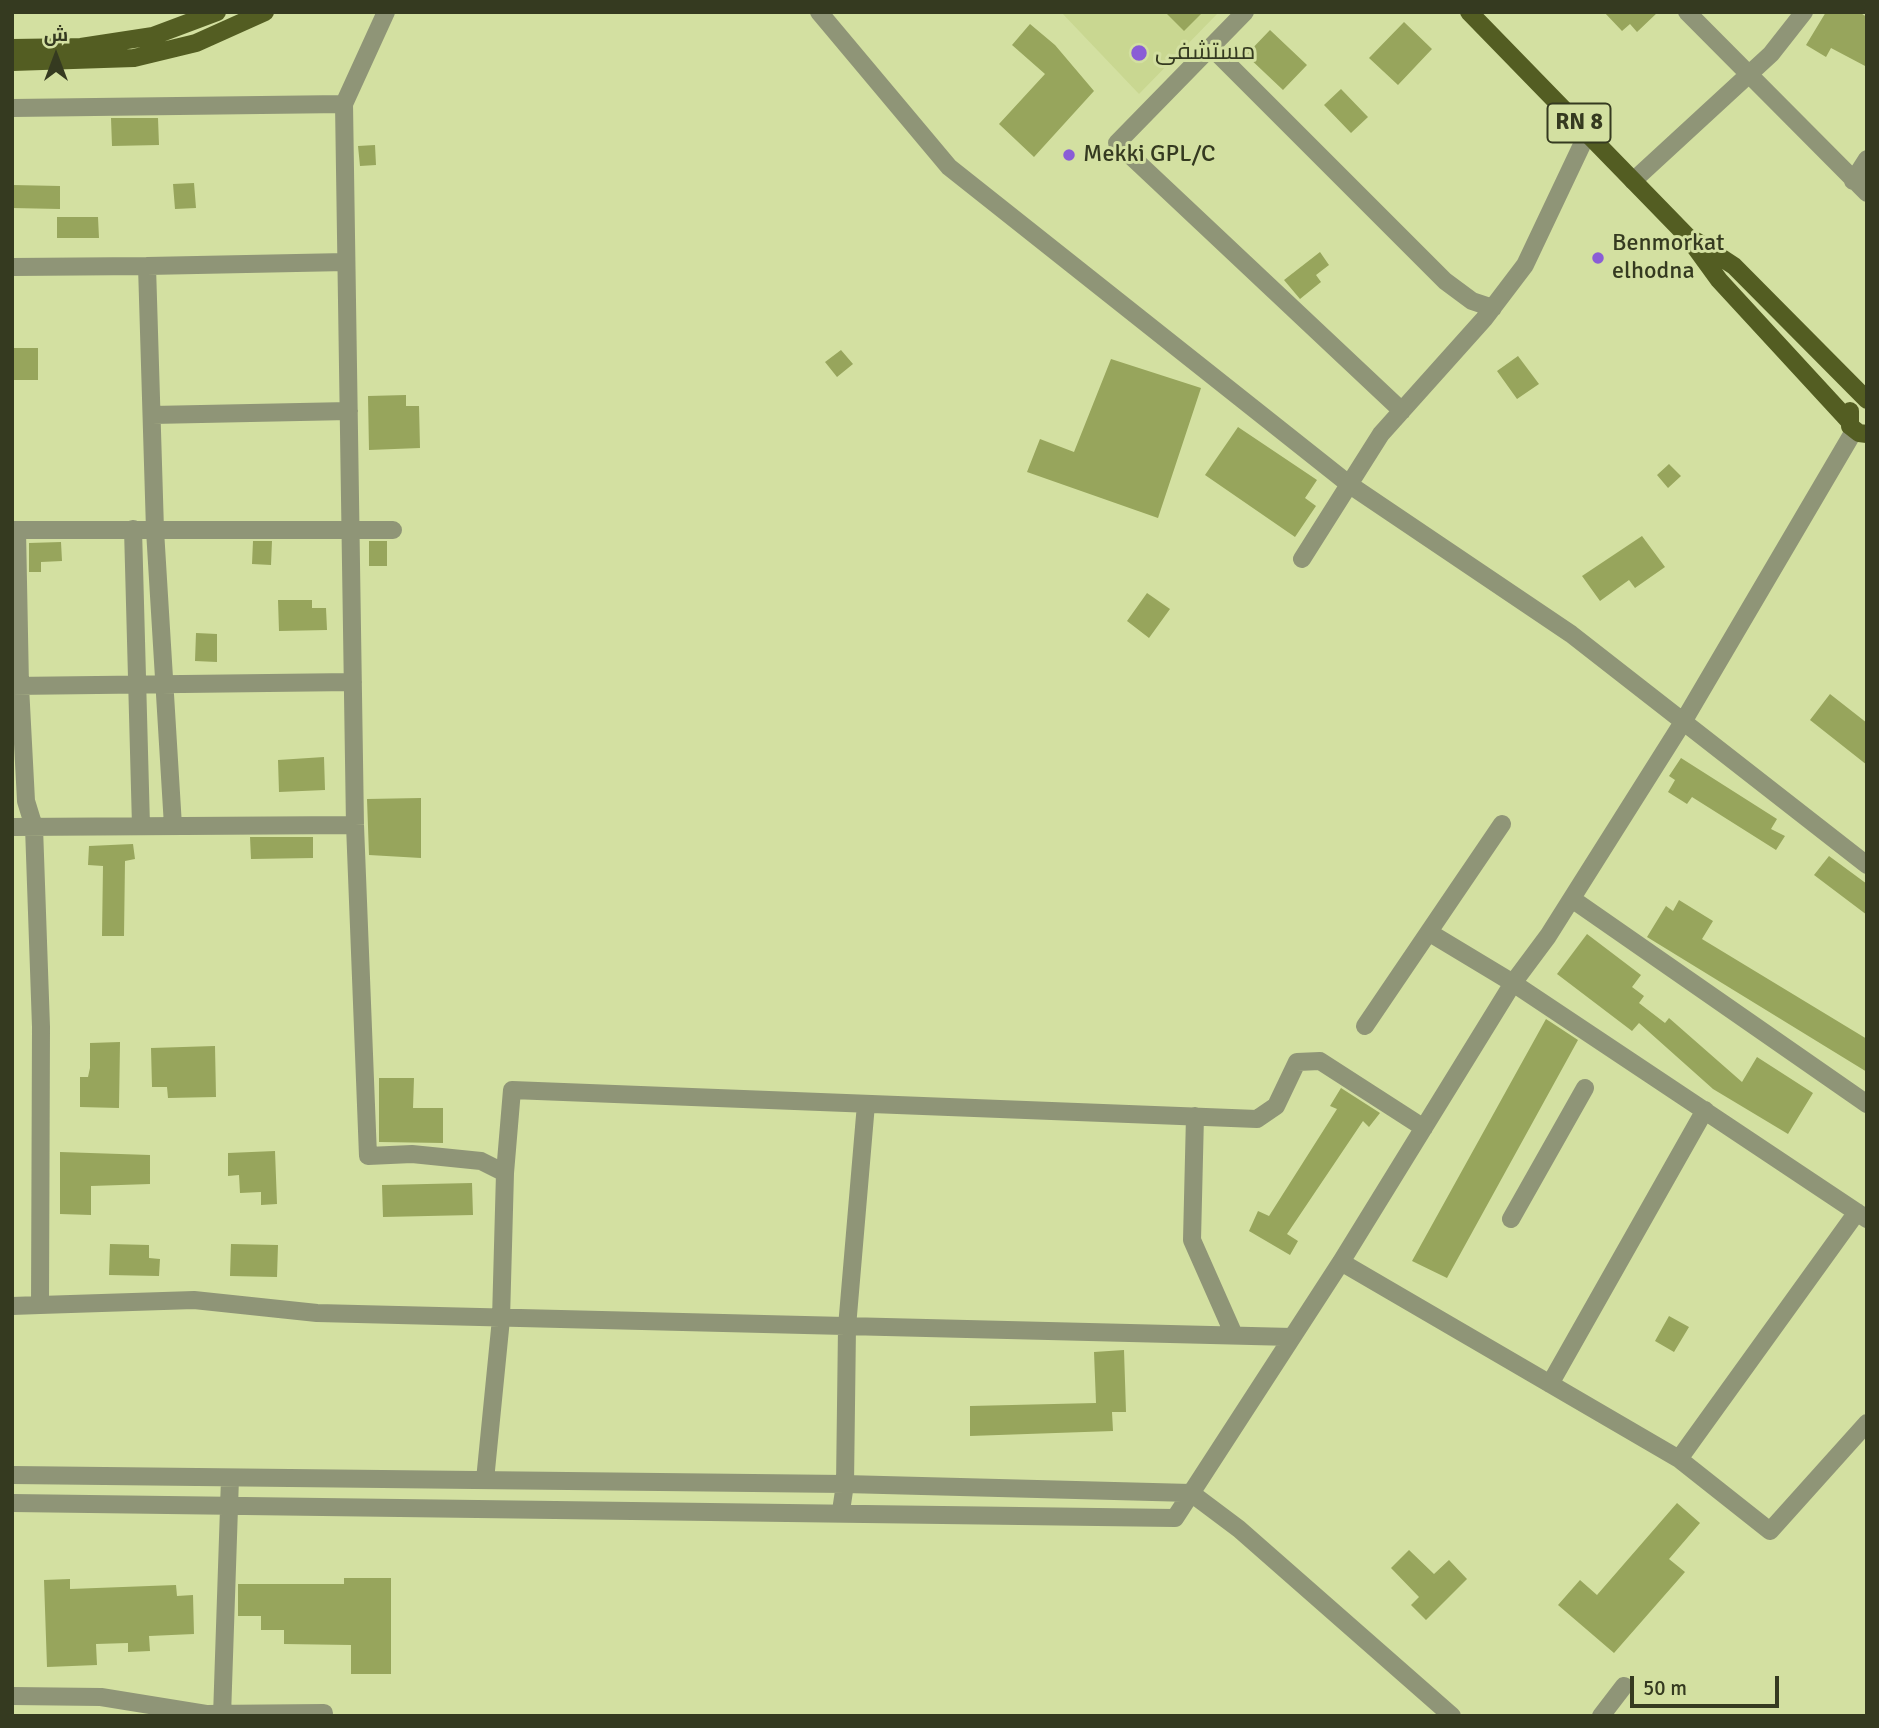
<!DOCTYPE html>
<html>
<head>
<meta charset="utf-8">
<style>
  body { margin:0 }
  #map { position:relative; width:1879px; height:1728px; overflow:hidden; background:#d3e0a1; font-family:Signika,Cairo,sans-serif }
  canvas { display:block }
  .frame { position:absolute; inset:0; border:14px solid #353a20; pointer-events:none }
  .north { position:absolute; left:21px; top:21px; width:70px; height:70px; -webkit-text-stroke:5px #d3e0a1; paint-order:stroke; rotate:0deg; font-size:19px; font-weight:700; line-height:28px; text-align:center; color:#353a20 }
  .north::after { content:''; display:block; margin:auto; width:24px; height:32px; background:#353a20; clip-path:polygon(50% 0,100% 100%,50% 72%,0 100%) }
  .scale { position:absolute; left:1630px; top:1676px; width:149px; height:32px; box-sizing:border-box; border:4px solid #353a20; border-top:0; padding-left:9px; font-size:21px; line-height:24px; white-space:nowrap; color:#353a20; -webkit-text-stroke:5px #d3e0a1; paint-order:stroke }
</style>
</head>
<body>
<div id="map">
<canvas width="1879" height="1728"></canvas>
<div class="frame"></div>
<div class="north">ش</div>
<div class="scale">50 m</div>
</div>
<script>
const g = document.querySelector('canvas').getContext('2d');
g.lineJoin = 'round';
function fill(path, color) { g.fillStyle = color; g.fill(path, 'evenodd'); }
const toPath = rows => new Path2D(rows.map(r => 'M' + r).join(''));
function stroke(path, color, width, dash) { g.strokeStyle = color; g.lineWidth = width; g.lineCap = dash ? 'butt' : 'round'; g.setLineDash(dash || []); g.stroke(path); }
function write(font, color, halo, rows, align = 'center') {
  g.font = font + ' Signika,Cairo,sans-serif'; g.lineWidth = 6; g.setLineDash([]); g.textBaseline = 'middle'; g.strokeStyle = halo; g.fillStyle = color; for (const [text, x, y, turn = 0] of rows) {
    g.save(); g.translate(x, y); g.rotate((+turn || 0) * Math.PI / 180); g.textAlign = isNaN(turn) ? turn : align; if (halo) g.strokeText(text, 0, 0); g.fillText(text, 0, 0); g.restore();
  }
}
fill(toPath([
  [1061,12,1219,12,1139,94]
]), '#c9d791');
fill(toPath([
  [1165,12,1203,12,1184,31],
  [1604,12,1658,12,1637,32,1630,24,1622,31],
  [1826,12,1859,12,1867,17,1867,67,1831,48,1826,57,1806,45],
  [1404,22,1432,49,1398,85,1369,58],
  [1030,24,1055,45,1094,91,1034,157,999,124,1045,74,1012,45],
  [1270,30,1307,65,1283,90,1246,55],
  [1341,89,1368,117,1351,133,1324,105],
  [111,118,158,118,159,145,112,146],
  [375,145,376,165,360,166,358,146],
  [194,183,196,208,175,209,173,184],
  [12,185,60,186,60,209,12,208],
  [57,217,98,217,99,238,57,238],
  [1320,252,1329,265,1316,275,1321,282,1300,299,1284,280],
  [12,348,38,348,38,380,12,380],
  [841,350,853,364,837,377,825,362],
  [1518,356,1539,384,1517,399,1497,371],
  [1111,359,1201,388,1158,518,1027,472,1040,439,1074,452],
  [406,395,406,406,419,406,420,448,369,450,368,396],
  [1238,427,1317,480,1305,498,1316,506,1295,537,1205,475],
  [1669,464,1681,476,1668,488,1657,475],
  [1642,536,1665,567,1635,588,1629,580,1600,601,1582,576],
  [253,541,272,541,271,565,252,564],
  [369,541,387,541,387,566,369,566],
  [61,542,62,561,41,562,41,572,29,572,29,543],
  [1147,593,1170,609,1149,638,1127,621],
  [278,600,312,600,312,608,326,608,327,630,279,631],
  [196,633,217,634,217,662,195,661],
  [1830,694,1867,723,1867,765,1810,720],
  [324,757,325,790,279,792,278,760],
  [1681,758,1777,819,1771,829,1785,836,1776,850,1692,797,1687,804,1668,792,1675,780,1669,776],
  [421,798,421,858,369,855,367,799],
  [250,837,313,837,313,858,251,859],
  [133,844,135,859,125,861,124,936,102,936,103,866,88,865,89,846],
  [1829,856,1867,884,1867,915,1814,875],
  [1679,900,1713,921,1702,939,1867,1039,1867,1072,1647,937,1666,906,1673,911],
  [1587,934,1641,975,1632,987,1644,996,1639,1003,1665,1023,1669,1018,1742,1082,1757,1057,1813,1093,1788,1134,1713,1089,1639,1023,1632,1031,1557,974],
  [1546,1019,1578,1040,1447,1278,1412,1261],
  [120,1042,119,1108,80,1107,80,1077,88,1077,90,1068,90,1043],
  [215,1046,216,1097,168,1098,167,1087,152,1087,151,1048],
  [379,1078,414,1078,413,1108,443,1108,443,1143,379,1142],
  [1341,1088,1380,1113,1369,1127,1363,1121,1287,1234,1298,1241,1290,1255,1249,1231,1258,1211,1269,1216,1337,1109,1330,1106],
  [275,1151,277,1204,261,1205,261,1192,240,1193,239,1175,228,1176,228,1153],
  [60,1152,150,1155,150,1184,91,1186,91,1215,60,1214],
  [472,1183,473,1215,383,1217,382,1185],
  [110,1244,149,1245,149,1258,160,1259,159,1276,109,1275],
  [231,1244,278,1245,277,1277,230,1276],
  [1669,1316,1689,1327,1674,1352,1655,1341],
  [1124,1350,1126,1412,1112,1412,1113,1431,970,1436,970,1406,1096,1403,1094,1352],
  [1677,1503,1700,1523,1669,1559,1685,1572,1614,1653,1558,1605,1580,1580,1597,1595],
  [1409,1550,1434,1574,1449,1560,1467,1579,1426,1620,1411,1605,1419,1597,1391,1568],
  [344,1578,391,1578,391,1674,351,1674,351,1645,284,1644,284,1630,261,1630,261,1616,238,1616,238,1584,344,1584],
  [70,1579,70,1589,176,1585,177,1596,193,1595,194,1634,149,1636,150,1651,128,1652,128,1643,96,1644,97,1665,47,1667,44,1580]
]), '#97a55c');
stroke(toPath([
  [386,12,344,104,355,825,368,1156,412,1154,481,1161,505,1173],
  [819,12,949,167,1350,485,1571,634,1867,865],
  [1245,12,1117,143,1402,411],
  [1687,12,1867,193],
  [1211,47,1445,281,1472,301,1493,308],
  [12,108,344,104],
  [1633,181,1771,54,1804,12],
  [1853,181,1867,159],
  [147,266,346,262],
  [12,267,147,266,155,530,12,530],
  [152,415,349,411],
  [1854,431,1683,722,1548,936,1513,983,1867,1219],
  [133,529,141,826],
  [17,530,20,686,26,801,34,827,41,1027,40,1305,194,1300,317,1313,1292,1337],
  [1302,559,1381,434,1484,319,1525,265,1588,132],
  [12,686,353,682],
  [173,826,155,530,393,530],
  [12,827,355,825],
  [1572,899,1867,1104],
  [1365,1026,1502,824],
  [1195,1116,1192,1240,1234,1335],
  [1511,1219,1585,1088],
  [1341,1262,1679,1459,1857,1212],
  [12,1306,40,1305],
  [1550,1384,1705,1110],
  [1679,1459,1770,1531,1867,1423],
  [12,1475,845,1484,1191,1493,1239,1529,1452,1716],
  [485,1480,501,1319,505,1173,512,1090,1257,1119,1276,1106,1297,1062,1320,1061,1424,1128],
  [12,1503,1175,1518,1341,1262,1513,983,1430,933],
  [841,1511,845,1484,847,1327,866,1104],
  [12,1696,101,1697,206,1714,324,1713],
  [222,1716,230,1478],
  [1601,1716,1624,1686]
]), '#8f9577', 18);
stroke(toPath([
  [1469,12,1687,236,1719,280,1848,420],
  [12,48,81,47,153,36,217,12],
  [12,62,134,58,196,43,265,12],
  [1696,241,1734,266,1867,400],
  [1850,411,1850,426,1859,433,1867,434]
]), '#535d22', 18);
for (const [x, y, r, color] of [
  [1139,53,9,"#8a5dd6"],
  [1069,155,7,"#8a5dd6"],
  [1598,258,7,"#8a5dd6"]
]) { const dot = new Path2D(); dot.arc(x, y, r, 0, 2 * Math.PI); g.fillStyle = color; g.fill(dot); stroke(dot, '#d3e0a1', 2.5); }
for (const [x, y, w] of [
  [1579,123,63]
]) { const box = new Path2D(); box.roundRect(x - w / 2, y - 19.5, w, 39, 5); g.fillStyle = '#d3e0a1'; g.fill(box); stroke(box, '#353a20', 2); }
write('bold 23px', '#353a20', null, [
  ["RN 8",1579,123]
]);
write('24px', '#353a20', '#d3e0a1', [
  ["مستشفى",1155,53],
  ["Mekki GPL/C",1083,155],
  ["Benmorkat",1612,244],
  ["elhodna",1612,272]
], 'left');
</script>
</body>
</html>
